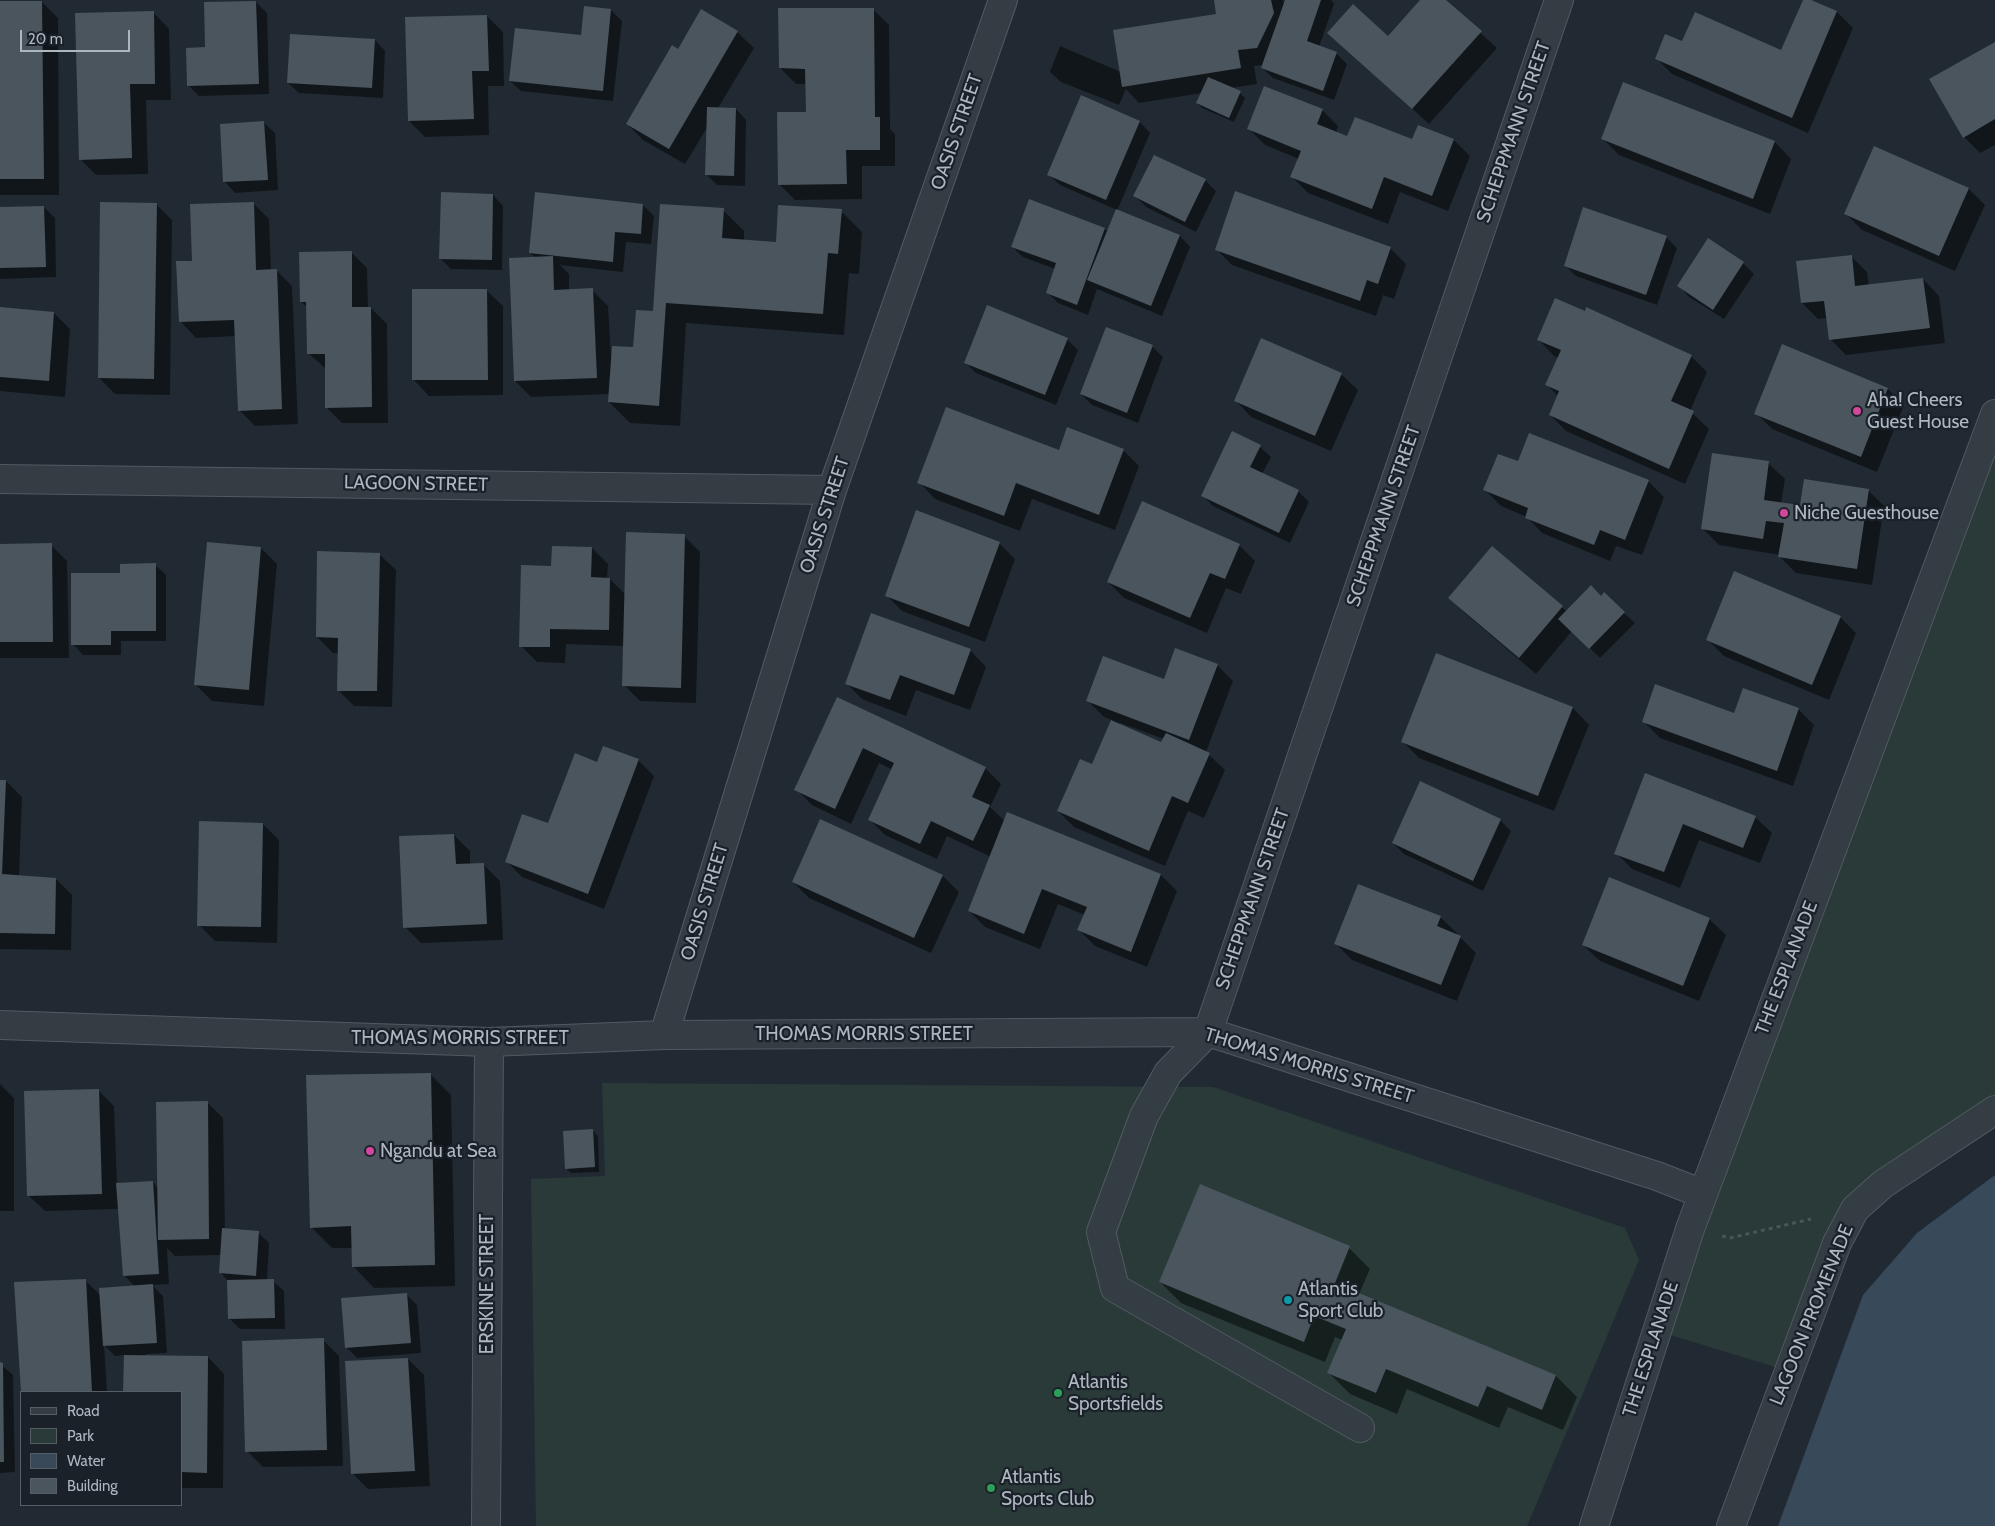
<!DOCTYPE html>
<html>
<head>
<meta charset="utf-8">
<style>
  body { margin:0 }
  #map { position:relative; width:1995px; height:1526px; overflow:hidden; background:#212a33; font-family:Cabin,sans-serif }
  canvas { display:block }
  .legend { position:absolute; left:20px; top:1391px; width:162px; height:115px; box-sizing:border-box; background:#1a2128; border:1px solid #555d65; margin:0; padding:6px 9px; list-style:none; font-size:15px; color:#aeb7c0 }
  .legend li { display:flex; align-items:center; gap:10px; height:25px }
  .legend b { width:25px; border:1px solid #555d65 }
  .scale { position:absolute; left:20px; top:30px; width:110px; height:22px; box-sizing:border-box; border:2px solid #aeb7c0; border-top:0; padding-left:6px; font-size:15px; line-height:18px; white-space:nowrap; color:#aeb7c0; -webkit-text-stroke:4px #1a2128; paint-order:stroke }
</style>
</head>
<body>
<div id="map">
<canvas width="1995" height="1526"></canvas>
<ul class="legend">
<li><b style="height:6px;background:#343c44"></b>Road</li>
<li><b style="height:14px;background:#293a39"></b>Park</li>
<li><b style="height:14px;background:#38495a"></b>Water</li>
<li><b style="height:14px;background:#4a555e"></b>Building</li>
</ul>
<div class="scale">20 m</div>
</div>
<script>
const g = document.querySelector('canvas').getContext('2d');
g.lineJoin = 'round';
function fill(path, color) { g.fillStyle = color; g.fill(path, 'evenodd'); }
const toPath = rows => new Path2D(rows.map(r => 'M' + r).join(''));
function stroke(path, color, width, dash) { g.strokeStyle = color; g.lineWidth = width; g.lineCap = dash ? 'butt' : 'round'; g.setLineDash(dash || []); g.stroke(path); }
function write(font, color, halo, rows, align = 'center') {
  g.font = font + ' Cabin,sans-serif'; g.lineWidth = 4.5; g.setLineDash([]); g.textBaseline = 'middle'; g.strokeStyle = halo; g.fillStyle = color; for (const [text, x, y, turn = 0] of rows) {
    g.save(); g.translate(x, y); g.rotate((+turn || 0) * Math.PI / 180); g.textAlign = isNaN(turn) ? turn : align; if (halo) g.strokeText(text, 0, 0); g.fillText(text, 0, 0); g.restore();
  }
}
fill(toPath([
  [1995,420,1995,1110,1855,1209,1789,1371,1657,1331],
  [602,1083,1213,1087,1625,1228,1639,1260,1527,1526,536,1526,531,1179,605,1176]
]), '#293a39');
fill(toPath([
  [1995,1175,1995,1526,1778,1526,1863,1295,1917,1233]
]), '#38495a');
fill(toPath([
  [1215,0,1283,0,1284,5,1286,0,1331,0,1334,4,1319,47,1336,53,1347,64,1334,100,1273,78,1262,68,1263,65,1254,66,1257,84,1231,88,1240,93,1245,98,1234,122,1202,108,1197,103,1202,93,1139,103,1126,89,1119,105,1061,82,1050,72,1060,46,1121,72,1217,15],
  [1422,0,1444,0,1497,48,1429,124,1329,33,1388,38],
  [1804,0,1808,0,1837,12,1853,28,1808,133,1672,74,1656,58,1683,43,1782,52],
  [0,2,42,2,58,18,59,195,0,195],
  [256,2,267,13,269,94,199,96,188,85,207,49],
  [873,9,889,25,890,129,895,134,895,166,862,166,862,199,795,200,779,184,807,113,806,84,796,84,780,68],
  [611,10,622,21,613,101,521,91,510,81,582,36],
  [701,11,737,32,754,48,718,108,736,109,746,120,745,186,717,185,707,175,708,126,685,164,643,140,627,124,678,51],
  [153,12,169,29,171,100,146,100,148,174,96,175,80,159],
  [487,16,503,32,504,86,488,86,489,135,425,137,409,121],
  [375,40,385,51,383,98,299,93,288,83],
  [1995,43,1995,145,1980,153,1964,137],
  [1624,84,1775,142,1791,159,1770,214,1619,155,1603,139],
  [1322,110,1338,126,1336,133,1348,138,1412,141,1454,140,1470,156,1448,211,1400,192,1388,224,1308,193,1292,177,1299,159,1265,145,1249,129],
  [1140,122,1150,133,1117,211,1180,236,1190,247,1162,316,1097,289,1088,315,1058,303,1047,292,1055,269,1023,257,1012,247,1105,229,1108,232,1117,210,1060,185,1049,175],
  [264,123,275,133,278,190,235,193,225,182],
  [1875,148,1969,189,1985,205,1955,271,1862,230,1846,214],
  [1205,180,1216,191,1196,232,1146,207,1135,196],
  [493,195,503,206,502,270,451,269,440,258],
  [253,203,269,219,271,271,276,270,292,286,298,424,255,426,239,410,236,336,196,338,180,321,194,262],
  [156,204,172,220,170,395,115,394,99,378],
  [643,205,654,216,651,244,626,242,623,272,560,265,569,274,569,290,592,290,608,306,611,357,634,348,654,312,723,210,744,231,744,241,777,243,841,211,862,232,859,274,849,273,844,335,686,323,680,426,630,423,609,402,610,394,531,397,515,381,536,258,530,253],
  [44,207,55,218,56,277,0,279,0,208],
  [1666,237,1677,248,1657,305,1576,276,1565,265],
  [1390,248,1406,264,1394,299,1383,295,1376,316,1232,265,1216,249],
  [351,252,367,268,368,308,371,308,387,324,388,423,342,423,326,407,326,369,308,353,308,308,301,302],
  [1851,256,1867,272,1869,286,1923,279,1939,296,1945,343,1846,355,1830,339,1827,318,1818,319,1802,303],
  [1743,263,1754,274,1724,319,1689,297,1679,286],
  [486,290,503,306,503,395,429,396,413,379],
  [0,309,54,313,70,329,65,397,0,391],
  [1067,339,1078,350,1056,405,976,373,965,362],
  [1538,339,1691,356,1707,372,1690,411,1709,429,1685,484,1566,431,1550,415,1558,396,1547,385,1559,358,1554,356],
  [1152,346,1163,357,1138,423,1092,405,1081,394],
  [1783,346,1888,389,1904,405,1877,472,1772,429,1756,413],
  [1341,374,1358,390,1331,451,1251,417,1235,400],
  [1260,447,1271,457,1262,474,1298,491,1309,502,1290,543,1213,506,1203,496],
  [1123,450,1139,466,1115,530,1032,499,1020,531,935,499,919,482,1059,451],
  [1519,463,1648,481,1664,497,1642,555,1616,546,1610,561,1542,533,1527,517,1501,506,1485,490],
  [1768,463,1785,479,1781,503,1801,506,1868,490,1884,506,1872,585,1796,573,1780,557,1780,555,1719,545,1703,529],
  [684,536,700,552,696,703,640,701,624,685,625,646,566,644,565,663,537,662,521,646,553,567,592,548,608,564,607,579,610,579,626,595],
  [999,543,1015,559,985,642,902,611,886,595],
  [0,545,51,545,67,561,69,658,0,658],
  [1239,545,1255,561,1241,594,1226,588,1207,633,1124,598,1108,582],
  [261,548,277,564,264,706,212,701,196,685],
  [379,554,396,570,392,707,354,706,338,690,339,653,333,653,317,637],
  [155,565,166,575,166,641,121,641,121,655,83,655,73,644,121,574],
  [1601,597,1624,613,1635,623,1600,658,1572,631,1536,674,1466,614,1450,598,1562,607,1567,612],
  [1840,617,1856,633,1829,700,1724,656,1708,640],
  [970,650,986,667,970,710,916,690,906,716,862,699,846,683],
  [1437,654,1573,708,1589,725,1554,811,1419,758,1403,742],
  [1217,665,1233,681,1206,752,1225,770,1204,818,1188,811,1165,866,1074,827,1058,811,1093,766,1112,720,1104,717,1088,701],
  [1120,723,1164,739,1162,744,1119,725],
  [838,699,985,768,1001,784,990,807,1005,821,1161,875,1177,891,1147,967,1095,946,1079,930,1085,915,1058,904,1040,949,985,927,969,911,991,857,947,836,937,859,885,835,869,819,893,770,879,763,851,824,812,805,796,789],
  [1798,709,1814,725,1793,786,1660,738,1643,721],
  [638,760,654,776,604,909,522,877,506,861,549,825,597,763],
  [1646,775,1755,817,1772,833,1760,863,1699,840,1680,888,1632,869,1616,853],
  [0,781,6,781,22,797,19,876,56,879,72,895,71,950,0,949],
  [1500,820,1511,831,1483,891,1404,854,1393,843],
  [263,824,279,840,277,943,215,941,199,925],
  [454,835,470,851,470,865,484,865,500,881,503,940,421,943,405,927],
  [943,876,959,892,931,953,809,898,793,882],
  [1440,917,1457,933,1456,935,1460,937,1476,953,1457,1001,1352,960,1336,944],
  [1709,919,1726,935,1699,1001,1600,961,1583,945],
  [430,1074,451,1095,455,1286,374,1288,353,1266,353,1248,332,1248,311,1227],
  [0,1084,14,1098,14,1211,0,1211],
  [98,1090,114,1106,117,1184,153,1182,158,1188,207,1102,223,1118,225,1230,258,1232,269,1243,267,1281,273,1281,284,1291,285,1329,240,1329,229,1318,228,1281,221,1273,222,1255,175,1256,167,1248,169,1284,152,1285,163,1296,167,1353,146,1354,146,1356,208,1357,224,1374,223,1488,181,1488,181,1392,125,1392,125,1355,115,1356,104,1345,107,1392,22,1392,16,1283,85,1280,101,1296,135,1287,124,1275,119,1209,45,1211,28,1195],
  [593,1131,598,1136,599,1172,571,1173,566,1168],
  [1349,1248,1370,1269,1359,1294,1556,1376,1577,1397,1563,1430,1508,1407,1499,1428,1407,1389,1397,1414,1350,1394,1329,1373,1343,1340,1335,1337,1325,1362,1181,1303,1160,1282],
  [406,1294,417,1305,421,1353,357,1358,346,1347],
  [323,1340,339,1356,343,1466,263,1467,247,1451],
  [408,1359,424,1375,430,1486,368,1489,352,1473],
  [0,1364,13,1375,15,1472,0,1473]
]), '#0007');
fill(toPath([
  [1214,0,1271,0,1274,13,1257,48,1238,50,1241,68,1122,87,1113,30,1216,14],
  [1285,0,1321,0,1307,41,1337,52,1323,91,1261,68],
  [1420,0,1446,0,1482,31,1412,109,1327,33,1353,4,1388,36],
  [1803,0,1811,0,1837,11,1792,118,1655,59,1665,34,1682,41,1695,12,1781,50],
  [0,1,42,1,44,179,0,179],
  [256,1,259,84,187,86,186,48,205,47,204,2],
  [584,6,611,9,603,91,509,81,515,28,581,35],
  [778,8,874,8,875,117,880,117,880,150,846,150,847,184,778,185,777,112,806,112,805,69,779,68],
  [701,9,738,31,669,149,626,124,672,45,678,49],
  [154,11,155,84,130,84,132,158,79,160,75,13],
  [487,15,489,71,472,71,474,119,408,121,405,17],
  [290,34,375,39,372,88,287,83],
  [1995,42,1995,119,1963,138,1929,79],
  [1208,77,1241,91,1229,118,1196,103],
  [1623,82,1775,141,1753,199,1601,139],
  [1264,86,1323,109,1317,124,1347,136,1355,117,1412,139,1418,125,1454,139,1432,196,1384,177,1372,209,1290,177,1301,151,1247,129],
  [1081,95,1140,121,1106,200,1047,175],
  [707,107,736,108,734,176,705,175],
  [264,121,268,180,223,182,220,124],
  [1874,146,1969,188,1939,256,1844,214],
  [1154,155,1206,179,1185,222,1133,196],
  [1235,191,1391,247,1378,284,1367,280,1360,301,1215,250],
  [441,192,493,194,492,260,439,259],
  [535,192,643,204,641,234,615,232,613,262,529,253],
  [1029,199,1105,228,1077,305,1046,293,1056,263,1011,247],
  [100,202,157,203,154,379,98,378],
  [254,202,256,270,277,269,282,409,238,411,234,320,179,322,176,261,192,261,190,204],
  [660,204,724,208,722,238,776,242,778,205,842,209,838,254,828,253,823,314,666,303,659,406,608,402,612,346,633,347,636,310,653,311],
  [44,206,46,267,0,268,0,207],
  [1583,207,1667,236,1646,295,1564,266],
  [1116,209,1180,235,1151,306,1087,280],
  [1708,238,1744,262,1713,310,1677,286],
  [352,251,352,307,371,307,372,407,325,408,325,354,307,354,306,302,300,302,299,252],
  [1852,255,1855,286,1923,278,1930,328,1829,340,1824,301,1801,303,1796,261],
  [553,256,554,290,593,288,597,378,514,381,509,258],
  [412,289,487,289,488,380,412,380],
  [1555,298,1585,311,1586,307,1692,355,1671,401,1694,411,1669,469,1549,415,1559,391,1545,385,1561,350,1537,340],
  [987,305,1068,338,1045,395,964,363],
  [0,307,54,312,49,381,0,377],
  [1106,327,1153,345,1127,413,1080,394],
  [1261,338,1342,373,1315,436,1234,401],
  [1782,344,1888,388,1861,457,1754,414],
  [946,407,1059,450,1067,427,1124,449,1099,515,1016,483,1004,516,917,483],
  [1232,431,1261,445,1250,467,1299,490,1279,533,1201,496],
  [1529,433,1649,480,1625,540,1600,530,1594,545,1525,518,1528,508,1483,490,1498,454,1518,461],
  [1712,453,1769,461,1764,500,1800,505,1804,479,1869,489,1857,569,1778,557,1784,523,1766,521,1763,539,1701,529],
  [1142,501,1240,544,1225,579,1210,573,1190,618,1107,582],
  [916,510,1000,542,969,627,885,596],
  [626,532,685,534,681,688,622,686],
  [207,542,261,547,249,690,194,685],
  [52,543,53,642,0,642,0,544],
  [552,546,592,547,591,577,610,578,609,630,550,629,550,647,519,647,521,565,551,566],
  [1492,546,1563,606,1519,658,1448,598],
  [317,551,380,553,377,691,337,691,338,638,316,637],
  [156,563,156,631,111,631,111,645,71,645,71,573,120,573,120,564],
  [1734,571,1841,616,1812,685,1706,640],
  [1591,585,1601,596,1604,592,1625,612,1589,649,1558,619],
  [871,613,971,649,954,695,900,675,890,700,845,684],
  [1175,648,1218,664,1189,740,1086,701,1103,656,1164,679],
  [1436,653,1573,707,1538,796,1401,742],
  [1655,684,1734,713,1743,688,1799,708,1777,771,1642,722],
  [837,697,986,767,972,797,990,805,973,841,931,821,920,844,868,820,894,763,863,748,835,809,794,790],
  [1111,720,1161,742,1166,733,1210,753,1188,803,1172,796,1149,851,1057,811,1080,759,1092,764],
  [603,746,639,759,588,894,505,862,522,814,548,823,575,753,597,762],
  [1645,773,1756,816,1743,848,1683,824,1664,872,1614,854],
  [0,780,6,780,2,874,56,878,55,934,0,933],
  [1420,781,1501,819,1473,881,1392,843],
  [1007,812,1161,874,1131,952,1077,930,1087,907,1042,889,1024,934,968,911],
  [820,819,943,875,914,938,792,882],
  [199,821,263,823,261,927,197,926],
  [454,834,456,864,484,863,487,924,403,928,399,836],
  [1609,877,1710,918,1683,986,1582,945],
  [1358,884,1441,916,1437,926,1461,936,1441,985,1334,944],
  [431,1073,435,1265,352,1267,351,1226,310,1228,306,1075],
  [99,1089,102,1194,27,1196,24,1091],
  [208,1101,209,1239,158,1240,156,1102],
  [593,1129,595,1167,565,1169,563,1131],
  [153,1181,159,1274,123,1276,116,1183],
  [1200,1184,1350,1246,1335,1283,1556,1375,1542,1410,1487,1386,1478,1407,1386,1369,1376,1393,1327,1373,1346,1329,1314,1316,1304,1342,1159,1282],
  [222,1228,259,1231,256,1276,219,1273],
  [86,1279,92,1392,21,1392,14,1282],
  [274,1279,275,1318,228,1319,227,1280],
  [153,1284,157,1343,103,1346,99,1288],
  [407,1293,411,1343,345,1348,341,1298],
  [324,1338,327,1450,245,1452,242,1341],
  [124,1355,208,1356,207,1473,181,1472,181,1392,123,1392],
  [408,1358,415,1471,351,1474,345,1361],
  [0,1362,3,1363,4,1462,0,1462]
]), '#4a555e');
const minor = toPath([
  [0,479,832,490],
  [0,1025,489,1042,664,1035,1208,1032,1657,1176,1703,1194],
  [664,1035,832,490,1003,0],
  [1360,1428,1115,1288,1101,1232,1144,1116,1168,1073,1208,1032,1559,0],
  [486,1526,489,1042],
  [1594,1526,1690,1229,1995,414],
  [1731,1526,1837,1243,1855,1209,1883,1184,1995,1110]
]);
stroke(minor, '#525a61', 30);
stroke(toPath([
  [1722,1236,1730,1238,1811,1219]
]), '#465758', 3, [4, 4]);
stroke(minor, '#343c44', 28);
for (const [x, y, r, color] of [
  [1857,411,5,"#d1479c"],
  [1784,513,5,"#d1479c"],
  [370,1151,5,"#d1479c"],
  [1288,1300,5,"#0f9aa8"],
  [1058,1393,5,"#2e9e5b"],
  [991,1488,5,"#2e9e5b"]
]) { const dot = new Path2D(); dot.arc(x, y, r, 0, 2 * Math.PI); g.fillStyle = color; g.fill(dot); stroke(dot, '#1a2128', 2); }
write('19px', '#aeb7c0', '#1a2128', [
  ["OASIS STREET",957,132,-71],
  ["SCHEPPMANN STREET",1514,132,-71],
  ["LAGOON STREET",416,484,1],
  ["OASIS STREET",825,515,-72],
  ["SCHEPPMANN STREET",1384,516,-71],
  ["SCHEPPMANN STREET",1253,899,-71],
  ["OASIS STREET",705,902,-73],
  ["THE ESPLANADE",1787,968,-69],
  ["THOMAS MORRIS STREET",864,1034],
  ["THOMAS MORRIS STREET",460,1038],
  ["THOMAS MORRIS STREET",1309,1066,17],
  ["ERSKINE STREET",487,1284,-90],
  ["LAGOON PROMENADE",1812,1315,-68],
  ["THE ESPLANADE",1651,1349,-72]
]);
write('19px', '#aeb7c0', '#1a2128', [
  ["Aha! Cheers",1867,400],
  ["Guest House",1867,422],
  ["Niche Guesthouse",1794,513],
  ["Ngandu at Sea",380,1151],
  ["Atlantis",1298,1289],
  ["Sport Club",1298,1311],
  ["Atlantis",1068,1382],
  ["Sportsfields",1068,1404],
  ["Atlantis",1001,1477],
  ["Sports Club",1001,1499]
], 'left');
</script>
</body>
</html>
